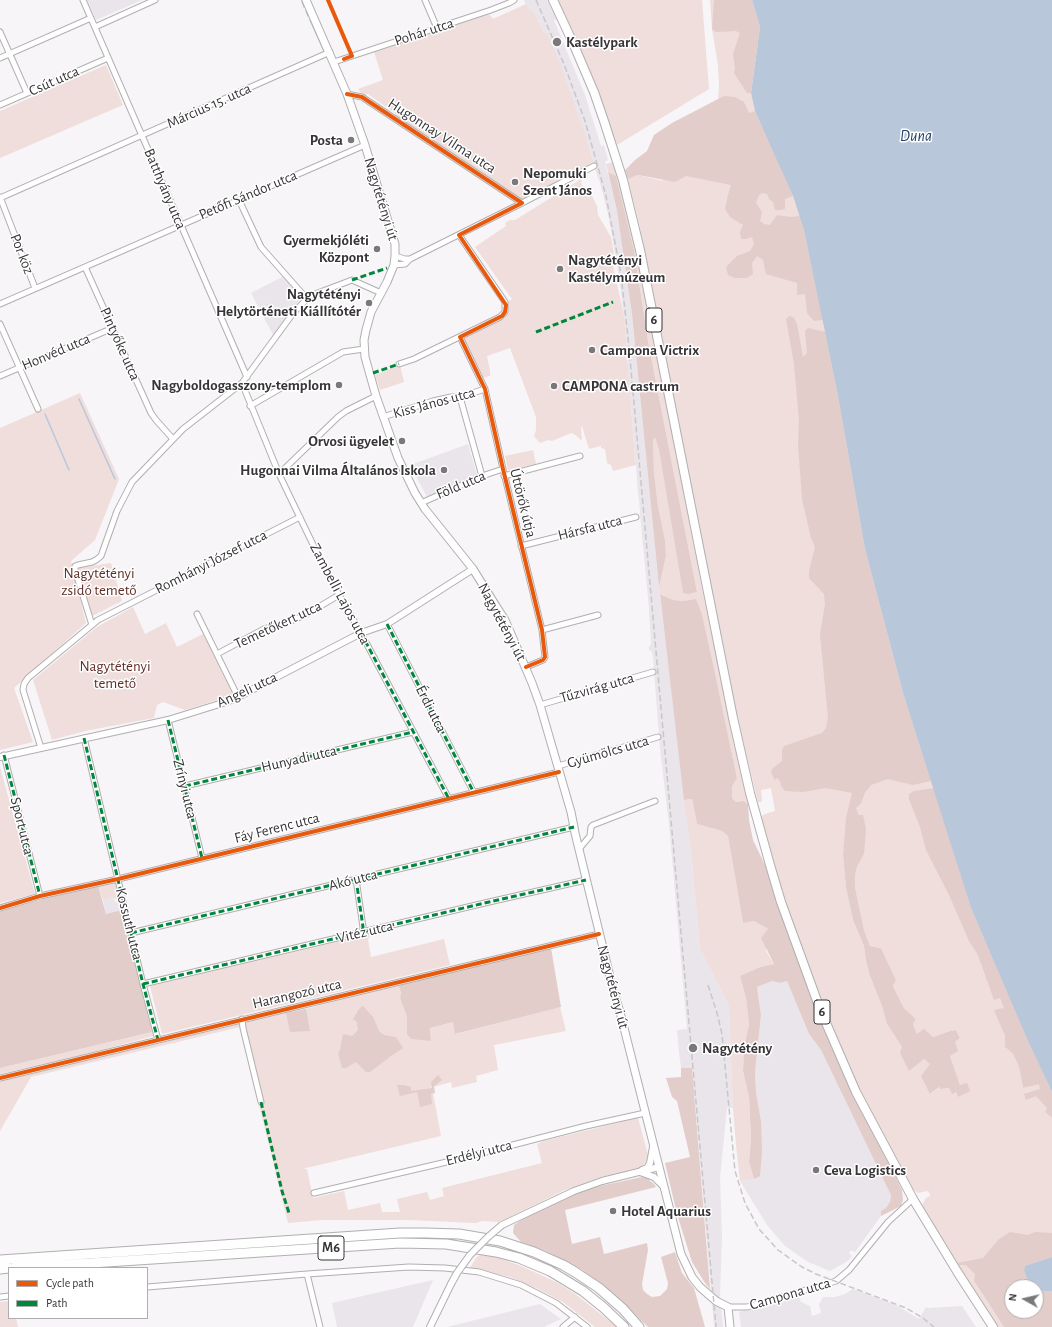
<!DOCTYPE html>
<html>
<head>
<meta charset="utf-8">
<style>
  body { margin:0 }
  #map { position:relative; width:1052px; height:1327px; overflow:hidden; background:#f7f5f7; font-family:"Alegreya Sans",sans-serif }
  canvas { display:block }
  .legend { position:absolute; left:8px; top:1267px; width:140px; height:52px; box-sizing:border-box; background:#fff; border:1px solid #afaeaf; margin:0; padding:5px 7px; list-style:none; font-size:12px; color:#373537 }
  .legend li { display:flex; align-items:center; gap:8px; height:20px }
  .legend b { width:20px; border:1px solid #afaeaf }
  .north { position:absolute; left:1004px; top:1279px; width:40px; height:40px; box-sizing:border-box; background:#fff; border:1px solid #afaeaf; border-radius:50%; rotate:278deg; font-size:11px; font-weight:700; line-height:16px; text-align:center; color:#373537 }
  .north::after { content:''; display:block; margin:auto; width:14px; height:18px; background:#7a787a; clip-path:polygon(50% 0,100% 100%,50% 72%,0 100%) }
</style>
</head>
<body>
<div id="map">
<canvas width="1052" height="1327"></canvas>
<ul class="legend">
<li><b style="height:5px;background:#e8590c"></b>Cycle path</li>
<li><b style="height:5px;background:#00873e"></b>Path</li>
</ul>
<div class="north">N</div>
</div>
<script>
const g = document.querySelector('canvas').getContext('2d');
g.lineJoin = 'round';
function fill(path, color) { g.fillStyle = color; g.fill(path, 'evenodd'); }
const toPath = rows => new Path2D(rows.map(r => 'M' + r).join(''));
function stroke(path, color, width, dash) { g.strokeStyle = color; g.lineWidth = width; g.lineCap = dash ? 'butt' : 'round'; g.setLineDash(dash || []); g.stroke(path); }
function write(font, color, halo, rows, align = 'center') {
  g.font = font + ' "Alegreya Sans",sans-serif'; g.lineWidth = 3; g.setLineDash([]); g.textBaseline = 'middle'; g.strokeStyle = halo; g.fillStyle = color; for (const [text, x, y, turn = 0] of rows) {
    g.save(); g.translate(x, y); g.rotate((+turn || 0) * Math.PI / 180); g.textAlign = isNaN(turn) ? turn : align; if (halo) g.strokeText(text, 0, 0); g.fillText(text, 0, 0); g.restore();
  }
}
fill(toPath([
  [87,0,142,0,96,20],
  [524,0,547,0,557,19,554,20,585,95,601,146,604,145,608,160,605,162,617,211,632,314,659,587,691,851,700,949,729,1006,733,1108,727,1108,720,1177,722,1237,720,1294,723,1327,714,1327,692,1068,681,1068,679,1052,677,1030,687,1029,669,824,660,749,653,657,652,652,649,650,649,647,651,644,649,608,641,525,639,499,638,494,636,465,635,459,624,315,617,264,608,214,599,179,598,179,591,153,546,32,544,33,533,10,529,12],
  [284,276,302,296,274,337,251,293],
  [468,444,477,475,427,497,410,465],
  [113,897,115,902,120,904,121,910,106,914,103,900],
  [772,981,780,983,787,981,809,1034,821,1050,891,1195,890,1202,886,1208,881,1211,881,1216,855,1252,851,1250,849,1253,852,1256,848,1261,830,1271,808,1262,785,1246,767,1225,740,1181,754,1179,760,1175,761,1121,756,1092,755,1073,761,1015,757,987],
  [433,1280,413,1327,337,1327,332,1303],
  [853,1289,896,1305,919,1319,926,1307,928,1308,962,1306,976,1327,741,1327,739,1312,799,1296,801,1302,810,1306,812,1316,821,1313,819,1304,823,1297,835,1297,845,1294],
  [540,1304,561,1319,544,1327,447,1327]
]), '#eae4eb');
fill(toPath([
  [557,0,702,0,709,89,617,145,582,54],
  [710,0,752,0,747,93,751,93,755,111,793,196,804,230,837,391,865,549,903,693,971,908,1052,1092,1052,1114,1045,1112,1052,1118,1052,1327,1012,1327,974,1281,1004,1327,998,1327,940,1237,922,1206,925,1199,929,1196,931,1197,928,1191,918,1193,912,1189,859,1090,831,1028,775,875,760,817,765,814,775,811,771,788,761,790,762,801,761,802,758,802,735,708,650,276,639,223,628,179,638,175,663,181,663,145,658,132,718,99,719,87,718,65,712,29],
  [870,785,865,793,861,804,856,808,859,815,864,854,857,867,855,876,855,887,864,930,870,946,881,948,896,980,893,986,904,1008,916,1019,913,1024,917,1034,933,1037,950,1031,956,1030,960,1038,955,1042,950,1056,960,1085,958,1097,956,1092,949,1088,941,1089,939,1087,931,1094,930,1064,924,1059,909,1070,902,1047,887,1024,882,1006,870,976,866,961,864,946,853,920,846,888,843,855,852,793],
  [995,1010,1035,1084,1023,1088,1019,1067,1013,1054,1005,1047,1005,1036],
  [1012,1287,1036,1287,1036,1311,1012,1311],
  [526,4,529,11,533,10,544,33,546,32,561,66,582,126,594,163,530,196,524,199,521,199,514,196,395,115,396,114,368,94,363,96,358,89,383,80,374,52,483,15,490,15,493,19],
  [106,65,123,105,0,158,0,111],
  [613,162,627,212,638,255,703,594,748,804,744,801,736,802,732,798,732,787,737,778,714,668,702,614,696,600,684,601,673,600,660,594,659,587,666,556,665,540,658,506,654,473,653,440,655,436,659,450,683,592,689,594,697,592,648,341,634,250,616,176,608,172,606,164],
  [580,179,582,180,581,182,582,186,585,187,592,196,597,206,598,215,611,237,614,253,612,255,614,259,616,260,615,262,612,262,624,315,635,459,636,465,613,471,611,465,607,463,605,449,601,448,601,446,589,449,582,426,581,428,582,439,581,440,574,434,571,433,557,439,552,441,548,440,540,443,534,436,536,430,536,417,510,348,487,356,490,371,490,376,482,378,464,341,465,337,503,318,505,316,507,302,512,299,475,247,506,226,505,223,510,220,515,220,578,181],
  [400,365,404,382,380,390,375,375],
  [80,393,119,479,95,540,71,561,86,623,14,688,33,742,0,750,0,428],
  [533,450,536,464,508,470,505,456],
  [111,563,122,601,92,616,77,569,78,568],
  [133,607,145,634,166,623,177,647,203,634,233,695,185,710,163,702,157,705,154,718,85,731,52,740,33,680,97,627],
  [0,767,35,894,0,903],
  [692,799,697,824,722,831,728,836,743,923,754,921,768,929,766,951,774,964,760,967,740,976,746,998,749,1024,744,1048,743,1071,749,1097,751,1138,749,1162,754,1179,740,1181,736,1145,733,1108,729,1006,700,949,691,851,684,800],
  [115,881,117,882,120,893,120,898,114,899,113,897,103,900,98,885],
  [120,901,122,902,153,1030,153,1036,76,1057,0,1074,0,1068,152,1032,120,904,115,902],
  [371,934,368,939,371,957,444,939,450,965,162,1034,150,986],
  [398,984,401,992,400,998,407,1017,407,1034,431,1041,430,1028,453,1022,456,1034,560,1007,566,1031,494,1045,498,1070,476,1076,477,1082,452,1088,451,1082,426,1089,432,1088,441,1136,302,1169,307,1169,313,1198,344,1191,348,1210,380,1203,382,1212,400,1212,397,1199,427,1192,430,1200,444,1196,442,1188,542,1163,537,1144,544,1141,637,1118,638,1118,648,1155,647,1159,644,1164,639,1168,598,1178,565,1190,499,1222,482,1221,476,1223,409,1220,322,1220,288,1223,240,1027,31,1077,0,1131,0,1080,246,1021,306,1009],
  [481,1254,494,1256,521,1266,556,1282,574,1293,617,1327,595,1327,563,1302,538,1289,510,1277,470,1268,476,1258],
  [9,1301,9,1318,16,1318,18,1327,0,1327,0,1302]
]), '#efdedc');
fill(toPath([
  [714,0,752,0,760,27,751,93,747,93,734,73,735,68,733,54,740,33,736,31,716,32,712,29],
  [724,96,735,97,744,102,749,113,755,111,777,158,793,196,785,199,785,209,781,210,775,210,773,202,769,199,767,194,763,193,759,195,756,203,762,212,760,221,764,224,770,225,777,215,791,217,800,216,804,230,823,320,814,321,807,313,805,294,797,295,797,283,766,274,763,260,757,256,752,263,753,274,747,278,735,278,728,275,726,267,737,256,750,251,754,244,752,237,746,239,741,239,740,232,743,225,730,217,725,209,728,195,731,185,686,176,675,182,638,175,628,179,625,170,635,160,647,151,654,135,672,123],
  [608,172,616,176,634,250,648,341,697,592,689,594,683,593,659,450,655,437,653,440,654,473,658,506,665,540,666,556,659,587,632,314,617,211],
  [790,316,794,318,797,324,803,357,807,353,805,331,808,328,825,332,837,391,865,549,903,693,931,781,913,785,888,779,871,785,865,793,861,804,856,808,859,815,863,815,866,829,864,854,857,867,855,876,855,887,864,930,870,946,881,948,896,980,893,986,904,1008,916,1019,913,1024,917,1034,924,1029,933,1037,950,1031,956,1030,960,1038,955,1042,958,1051,950,1056,960,1085,967,1083,970,1091,958,1097,956,1092,952,1094,949,1088,941,1089,939,1087,930,1094,921,1076,930,1064,924,1059,909,1071,900,1053,902,1047,887,1024,882,1006,870,976,866,961,864,946,853,920,846,888,843,855,846,818,852,793,826,788,803,792,785,791,781,786,780,781,777,778,775,780,771,773,772,769,782,761,782,750,784,746,822,733,826,728,828,718,820,634,825,604,824,594,809,578,809,571,815,547,811,538,802,499,798,444,799,420,794,364,786,319],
  [660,594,673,600,684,601,696,599,702,614,714,668,737,778,732,787,732,798,736,802,744,801,748,804,749,820,753,840,766,867,775,897,823,1028,850,1087,902,1190,903,1200,901,1206,881,1216,881,1211,886,1208,890,1202,891,1195,888,1189,821,1050,809,1034,787,981,780,983,772,981,757,987,761,1015,755,1073,756,1092,761,1121,762,1153,760,1176,754,1179,749,1162,751,1138,749,1097,743,1071,744,1048,749,1024,746,998,740,976,760,967,774,964,761,938,768,929,754,921,743,923,728,836,722,831,697,824,692,799,684,800],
  [934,788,971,908,1028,1041,1052,1092,1052,1118,1045,1112,1047,1108,1036,1096,1026,1100,1024,1094,1040,1089,1039,1084,1023,1088,1019,1067,1013,1054,1005,1047,1005,1036,994,1010,1004,1008,1000,998,994,1000,978,955,969,941,949,895,926,850,920,827,909,799,909,794,914,791],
  [98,885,106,914,121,910,152,1032,0,1068,0,910],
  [551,948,561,1007,455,1034,453,1022,430,1028,431,1041,411,1039,407,1034,407,1017,400,998,401,992,398,984],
  [363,1006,373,1017,379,1031,384,1035,396,1037,403,1048,391,1056,370,1072,366,1072,356,1062,346,1068,342,1068,338,1053,340,1050,343,1034,352,1036,358,1030,357,1022,353,1019,359,1009],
  [306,1009,310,1031,290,1032,286,1013],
  [681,1068,692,1068,710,1289,705,1283,692,1262,677,1214,665,1163,690,1157,677,1101,672,1097,666,1078,681,1077],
  [438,1075,442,1080,434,1086,435,1093,431,1094,432,1104,420,1107,417,1092,400,1096,397,1085,404,1085,411,1087,411,1091,432,1088,431,1082],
  [642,1177,650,1178,649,1180,654,1184,656,1187,565,1210,572,1244,600,1237,604,1254,647,1243,648,1250,642,1284,643,1290,647,1294,652,1297,660,1296,667,1289,668,1283,661,1257,675,1252,682,1273,694,1288,705,1327,648,1327,613,1293,581,1269,544,1250,521,1242,513,1233,514,1225,526,1217,572,1195,595,1187],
  [1010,1232,1028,1235,1035,1232,1052,1233,1052,1257,1025,1266,1024,1271,1031,1287,1012,1287,1012,1311,1036,1311,1036,1291,1052,1291,1052,1327,1004,1327,974,1281,975,1274,966,1265,959,1265,958,1263,983,1258,999,1239]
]), '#e2cdca');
fill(toPath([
  [752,0,1052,0,1052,1092,1028,1041,971,908,903,693,865,549,837,391,804,230,793,196,755,111,751,93,760,27],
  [1052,1257,1052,1291,1036,1291,1036,1287,1031,1287,1024,1271,1025,1266]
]), '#b9c7da');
stroke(toPath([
  [302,1,304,7],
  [306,11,308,16],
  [310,20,324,51],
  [79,399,115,479],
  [45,414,69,470]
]), '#b9c7da', 1.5);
const minor = toPath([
  [83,0,247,377],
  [425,0,437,28],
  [95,27,155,0],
  [0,32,27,93],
  [0,58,91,18],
  [334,62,491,10,509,3,514,0],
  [347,94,362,97,522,203],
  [0,105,108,58],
  [0,197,35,288],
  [0,198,330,52],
  [239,200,261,247,307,299],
  [395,256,405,259,410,259],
  [394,265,405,264,410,259,522,203,594,166],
  [85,267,151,413,156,420,173,439],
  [0,304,365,145],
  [0,324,38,409],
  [460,337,485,389,503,469,542,630,545,657,543,660,526,667],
  [399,364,414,359,500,317,505,312,505,302,459,235],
  [0,376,113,328],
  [242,383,279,474,318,555,339,595,361,633,449,799],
  [460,397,482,476],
  [250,406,343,352,364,349],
  [383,417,433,401,451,397,460,397,485,389],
  [279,474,338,417,346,411,376,396],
  [504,476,580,456],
  [421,503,482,476,503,469],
  [521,546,636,517],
  [197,614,238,697],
  [387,624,474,793],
  [92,625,75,570,75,566,78,565,92,562,96,560,101,556,117,511,132,482,183,429,242,383,294,312,307,299,315,294,352,280,381,293],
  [542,630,598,615],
  [217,654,264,629,286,623,307,614,339,595],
  [540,705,653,672],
  [168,720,202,858],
  [84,738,143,984,158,1040],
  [41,748,23,690,24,684,28,678,98,620,300,517],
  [4,755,40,896],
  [558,766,658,737],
  [185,786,413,732],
  [579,849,590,836,591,827,593,825,655,801],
  [356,879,363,927,362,932],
  [0,908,40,896,118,879,559,772],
  [131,933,574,827],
  [143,984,489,902,586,880],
  [242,1019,243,1028,261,1102],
  [0,1078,599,934],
  [314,1193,451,1161,586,1126,645,1113],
  [307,1274,320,1327],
  [147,1287,307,1274,409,1267,445,1268,479,1272,521,1285,556,1303,587,1327],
  [0,1297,9,1296],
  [728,1307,747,1307,836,1281,849,1270,888,1222,913,1199],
  [563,1327,575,1317]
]);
const tertiary = toPath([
  [0,757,168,720,226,702,238,697,361,633,387,624,473,569],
  [642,1170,647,1168,650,1163,653,1147],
  [640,1172,654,1177,664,1187],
  [502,1225,574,1191,602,1181,659,1167],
  [430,1327,451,1284]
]);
const secondary = toPath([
  [306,0,347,94,365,145,395,244,395,256,394,265,387,282,371,312,366,330,364,340,365,357,376,396,398,458,415,493,425,509,473,569,496,606,505,620,532,683,540,705,571,812,574,827,575,833,614,993,620,1012,681,1254,692,1277,700,1287,716,1301,728,1307,730,1327]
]);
const primary = toPath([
  [553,0,573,43,594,92,604,121,623,180,640,250,733,718,750,793,770,865,781,902,820,1009,856,1092,913,1199,958,1273,993,1327]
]);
const motorway = toPath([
  [0,1260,400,1233,425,1233,459,1234,500,1241,534,1252,563,1265,575,1272,599,1288,623,1309,639,1327],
  [14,1268,400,1243,446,1244,496,1252,519,1258,550,1271,583,1291,604,1308,624,1327],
  [0,1269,9,1268]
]);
stroke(minor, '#b1afb1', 7);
stroke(tertiary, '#b1afb1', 8);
stroke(secondary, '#b1afb1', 9);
stroke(primary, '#b1afb1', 10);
stroke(motorway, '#b1afb1', 11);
stroke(minor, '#fefefe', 5);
stroke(tertiary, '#fefefe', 6);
stroke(secondary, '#fefefe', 7);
stroke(primary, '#fefefe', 8);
stroke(motorway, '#fefefe', 9);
stroke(toPath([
  [536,0,564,64,585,121,606,196,621,274,629,347,716,1327],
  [708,985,717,1013,722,1034,735,1171,745,1203,759,1229,778,1250,802,1267,816,1274,906,1308,923,1318,934,1327]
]), '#c8c7c8', 1.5, [6, 3]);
const tertiaryBridge = toPath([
  [451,1284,457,1273,470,1255,488,1237,502,1225]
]);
stroke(tertiaryBridge, '#b1afb1', 8, []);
stroke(tertiaryBridge, '#fefefe', 6);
stroke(toPath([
  [352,280,387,268],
  [536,332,613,302],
  [373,373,399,364],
  [387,624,474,793],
  [361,633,449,799],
  [168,720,202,858],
  [84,738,143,984,158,1040],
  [4,755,40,896],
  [185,786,413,732],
  [356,879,363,927,362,932],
  [131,933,574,827],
  [143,984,489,902,586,880],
  [261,1102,282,1191,289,1213]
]), '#00873e', 3, [6, 3]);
stroke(toPath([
  [328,0,352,56,344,59],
  [347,94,362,97,522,203,459,235,506,305,505,312,502,316,460,337,485,389,503,469,542,630,545,657,543,660,526,667],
  [0,908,40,896,118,879,559,772],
  [0,1078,599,934]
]), '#e8590c', 4);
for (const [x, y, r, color] of [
  [557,42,5,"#7a787a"],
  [351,140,4,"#7a787a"],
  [515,182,4,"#7a787a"],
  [377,249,4,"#7a787a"],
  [560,269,4,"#7a787a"],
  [369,303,4,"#7a787a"],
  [592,350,4,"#7a787a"],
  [339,385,4,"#7a787a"],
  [554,386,4,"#7a787a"],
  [402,441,4,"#7a787a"],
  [444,470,4,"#7a787a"],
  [693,1048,5,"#7a787a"],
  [816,1170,4,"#7a787a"],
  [613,1211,4,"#7a787a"]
]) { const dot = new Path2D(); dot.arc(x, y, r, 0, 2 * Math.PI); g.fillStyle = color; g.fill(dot); stroke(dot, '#fff', 1.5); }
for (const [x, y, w] of [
  [654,320,16],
  [822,1012,16],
  [331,1248,26]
]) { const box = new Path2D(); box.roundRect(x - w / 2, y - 12, w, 24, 3); g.fillStyle = '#fff'; g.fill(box); stroke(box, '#373537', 1); }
write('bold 14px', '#373537', null, [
  ["6",654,320],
  ["6",822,1012],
  ["M6",331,1248]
]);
write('15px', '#373537', '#fff', [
  ["Pohár utca",424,32,-18],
  ["Csút utca",54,81,-24],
  ["Március 15. utca",209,106,-24],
  ["Hugonnay Vilma utca",442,136,33],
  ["Batthyány utca",165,189,67],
  ["Petőfi Sándor utca",248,195,-23],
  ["Nagytétényi út",381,199,73],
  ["Por köz",22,254,69],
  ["Pintyőke utca",120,344,66],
  ["Honvéd utca",56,352,-23],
  ["Kiss János utca",434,403,-15],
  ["Föld utca",461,485,-23],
  ["Úttörők útja",523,503,76],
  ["Hársfa utca",590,528,-14],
  ["Romhányi József utca",211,562,-27],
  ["Zambelli Lajos utca",340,594,62],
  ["Nagytétényi út",502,622,62],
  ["Temetőkert utca",278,625,-25],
  ["Tűzvirág utca",597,688,-16],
  ["Angeli utca",247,690,-25],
  ["Érdi utca",431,709,63],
  ["Gyümölcs utca",608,752,-16],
  ["Hunyadi utca",299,759,-13],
  ["Zrínyi utca",185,789,76],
  ["Sport utca",22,826,76],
  ["Fáy Ferenc utca",277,828,-14],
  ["Akó utca",353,880,-14],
  ["Kossuth utca",129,924,76],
  ["Vitéz utca",365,932,-13],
  ["Nagytétényi út",613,987,75],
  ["Harangozó utca",297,994,-13],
  ["Erdélyi utca",479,1153,-14],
  ["Campona utca",790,1294,-16]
]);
write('bold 15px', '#373537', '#fff', [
  ["Kastélypark",566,42],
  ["Posta",343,140,"right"],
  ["Nepomuki",523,173],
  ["Szent János",523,190],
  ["Gyermekjóléti",369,240,"right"],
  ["Központ",369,257,"right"],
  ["Nagytétényi",568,260],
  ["Kastélymúzeum",568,277],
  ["Nagytétényi",361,294,"right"],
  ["Helytörténeti Kiállítótér",361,311,"right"],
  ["Campona Victrix",600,350],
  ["Nagyboldogasszony-templom",331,385,"right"],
  ["CAMPONA castrum",562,386],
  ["Orvosi ügyelet",394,441,"right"],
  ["Hugonnai Vilma Általános Iskola",436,470,"right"],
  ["Nagytétény",702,1048],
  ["Ceva Logistics",824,1170],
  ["Hotel Aquarius",621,1211]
], 'left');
write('15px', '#602e26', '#fff', [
  ["Nagytétényi",99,573],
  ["zsidó temető",99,590],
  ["Nagytétényi",115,666],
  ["temető",115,683]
]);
write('italic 16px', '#244066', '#fff', [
  ["Duna",916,136]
]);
</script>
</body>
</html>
